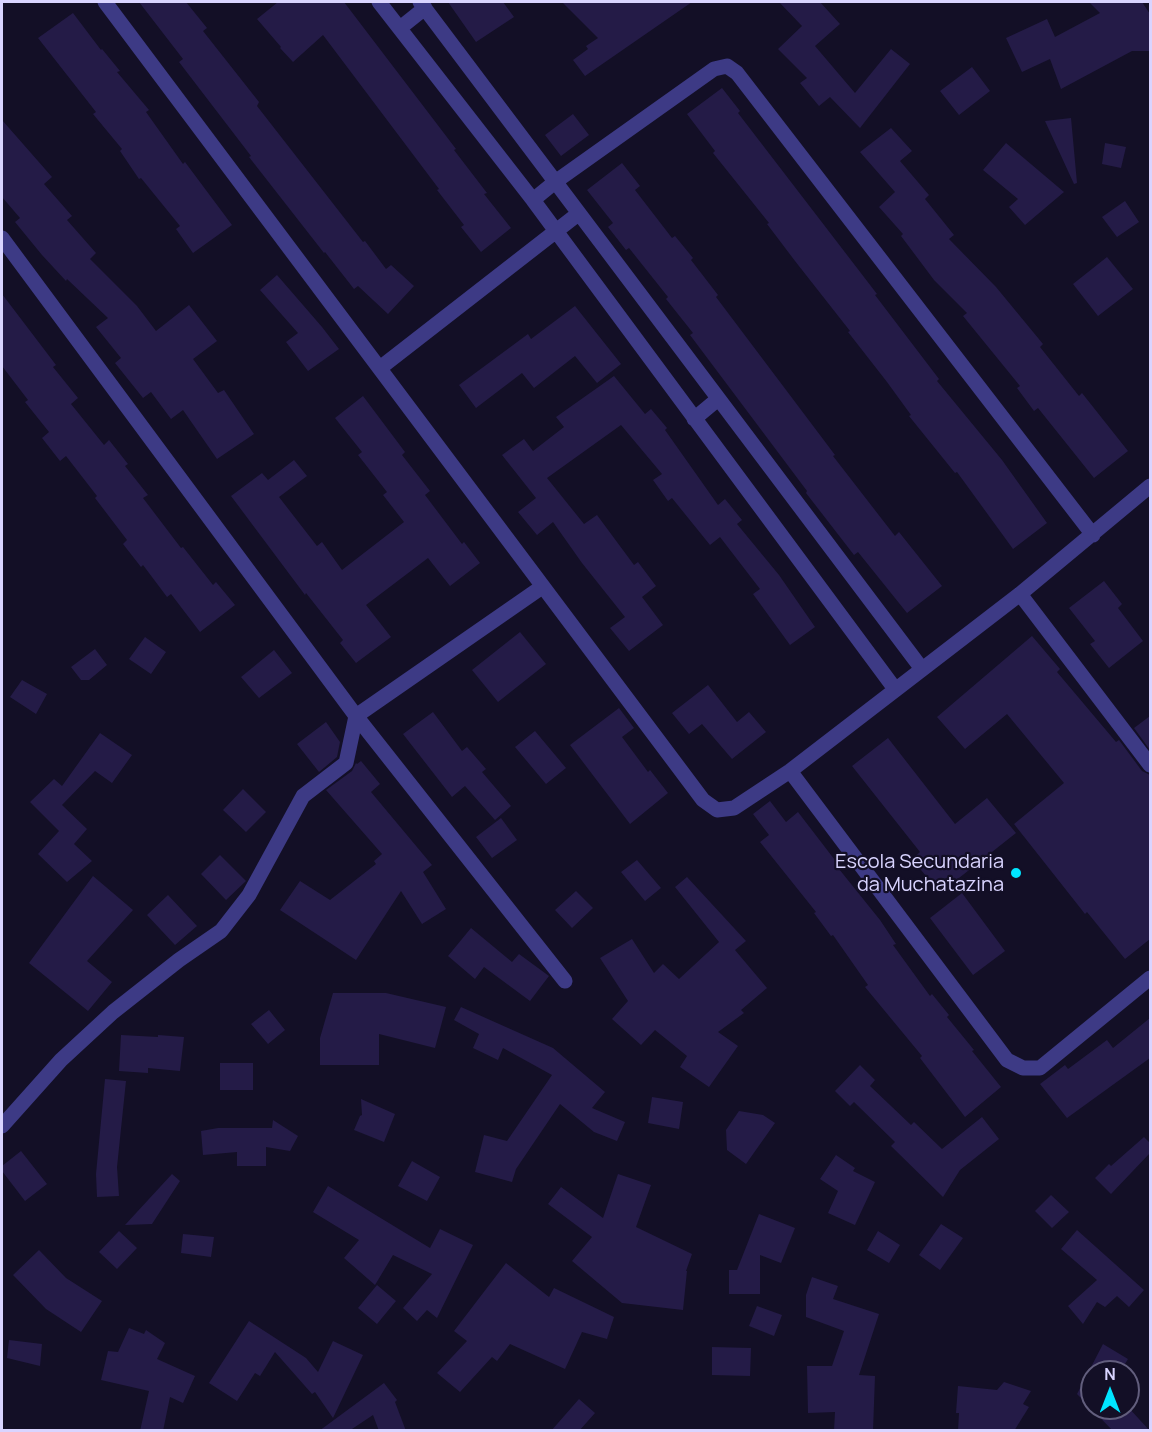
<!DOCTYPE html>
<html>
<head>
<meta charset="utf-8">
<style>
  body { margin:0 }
  #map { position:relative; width:1152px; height:1432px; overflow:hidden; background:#130f26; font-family:Manrope,sans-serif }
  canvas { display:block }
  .frame { position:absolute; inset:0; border:3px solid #d9d4ff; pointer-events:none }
  .north { position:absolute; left:1080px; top:1360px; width:60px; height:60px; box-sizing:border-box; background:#130f26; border:2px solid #625e7d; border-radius:50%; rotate:0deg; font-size:16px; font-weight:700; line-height:24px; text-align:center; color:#d9d4ff }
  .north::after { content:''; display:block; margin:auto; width:21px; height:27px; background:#00e5ff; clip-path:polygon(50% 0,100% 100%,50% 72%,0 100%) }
</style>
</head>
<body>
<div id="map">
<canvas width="1152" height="1432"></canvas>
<div class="frame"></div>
<div class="north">N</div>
</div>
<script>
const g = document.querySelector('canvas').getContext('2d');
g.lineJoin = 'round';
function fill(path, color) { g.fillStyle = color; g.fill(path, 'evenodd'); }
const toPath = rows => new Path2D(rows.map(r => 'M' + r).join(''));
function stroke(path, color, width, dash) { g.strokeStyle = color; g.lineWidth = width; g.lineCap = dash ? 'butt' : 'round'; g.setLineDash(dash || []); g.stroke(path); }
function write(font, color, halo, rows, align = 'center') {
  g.font = font + ' Manrope,sans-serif'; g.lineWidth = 4.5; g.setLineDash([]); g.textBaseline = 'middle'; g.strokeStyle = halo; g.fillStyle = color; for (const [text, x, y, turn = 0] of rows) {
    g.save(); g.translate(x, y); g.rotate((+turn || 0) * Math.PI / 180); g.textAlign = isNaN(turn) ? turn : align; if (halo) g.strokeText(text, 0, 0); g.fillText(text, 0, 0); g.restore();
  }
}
fill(toPath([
  [139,2,186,2,207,28,203,31,259,102,257,106,363,242,365,241,386,269,391,265,414,286,388,314,358,286,354,289,325,252,324,253,249,157,251,156,179,62,183,59],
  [278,2,344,2,456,149,454,150,487,193,484,194,511,228,481,252,461,227,464,225,437,190,439,189,323,35,293,62,280,48,281,47,257,19],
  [448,2,503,2,514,17,476,42],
  [562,2,692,2,585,76,573,60,588,49,586,46,598,38],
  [779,2,820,2,840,24,815,46,855,93,891,49,910,64,860,128,830,97,819,106,800,83,807,78,778,49,802,26],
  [1089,2,1142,2,1150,14,1150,51,1132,51,1061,89,1050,59,1022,72,1006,38,1047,19,1055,37,1100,13],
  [73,13,101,50,102,49,120,71,117,72,149,110,146,112,183,164,185,162,232,225,193,253,176,229,180,226,141,178,139,179,120,151,122,149,93,114,96,112,38,38],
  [972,67,990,91,959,115,940,91],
  [722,88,740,111,738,113,877,294,875,295,939,379,937,381,1002,460,1047,523,1013,549,957,472,955,473,909,416,911,415,887,382,848,332,850,331,795,261,767,224,769,223,713,153,715,151,687,114],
  [573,114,589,135,561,156,545,135],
  [1071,118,1077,183,1074,184,1045,121],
  [2,120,52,177,44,184,72,216,67,220,96,253,90,259,137,306,156,331,189,305,217,341,193,359,218,393,224,390,254,434,217,459,183,410,171,419,151,392,143,398,115,363,121,358,96,327,108,318,67,279,66,281,42,255,15,222,20,218,2,197],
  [891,128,912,151,900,161,929,195,925,199,954,235,949,239,996,287,1043,344,1040,347,1079,396,1082,393,1128,451,1094,478,1038,408,1034,411,1017,388,1020,386,963,316,967,313,934,280,901,236,903,234,879,207,895,192,860,152],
  [1006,143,1064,192,1025,225,1009,207,1018,199,983,170],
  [1105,143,1126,147,1121,168,1102,164],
  [622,163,640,186,635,190,672,238,675,236,693,258,691,260,718,295,716,297,835,455,833,456,895,536,899,532,942,586,907,613,858,552,854,555,806,493,807,491,690,335,693,333,666,299,668,297,629,248,626,250,608,227,613,223,587,190],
  [1125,201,1139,222,1117,237,1102,217],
  [1107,257,1133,289,1098,316,1073,284],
  [277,275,322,327,339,349,308,371,286,342,298,333,260,290],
  [2,294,56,365,53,367,78,398,71,404,104,445,109,440,128,464,125,466,148,495,143,498,181,548,183,547,213,585,216,582,235,605,200,632,171,594,167,597,143,565,141,567,123,544,127,540,95,498,97,496,66,456,60,461,42,438,49,432,25,402,28,400,2,366],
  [575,306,621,364,597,383,575,356,534,388,522,373,476,408,459,385,528,334,531,339],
  [614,376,645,414,651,409,667,428,665,430,718,505,725,499,742,520,737,524,779,575,815,627,790,645,753,594,760,589,720,537,710,545,672,498,668,501,653,480,662,474,621,425,547,478,584,524,597,515,634,565,638,562,656,586,642,597,663,625,629,651,610,628,625,617,582,563,553,522,537,535,518,512,536,498,502,455,524,439,533,451,564,427,556,417],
  [363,396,405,452,402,455,430,491,425,495,462,544,464,542,480,563,450,586,428,558,366,605,391,637,356,663,340,643,343,640,306,593,305,595,231,496,262,473,268,480,294,460,307,476,279,497,317,546,322,542,342,570,404,522,383,495,387,492,358,455,362,452,335,418],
  [1104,581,1122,604,1118,608,1143,641,1109,668,1090,644,1095,641,1069,608],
  [520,632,546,664,498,702,472,670],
  [1032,636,1060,669,1057,672,1116,742,1119,740,1142,771,1150,775,1150,939,1125,959,1087,912,1085,914,1059,881,1014,824,1064,783,1007,714,965,749,937,717],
  [145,637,166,652,151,674,129,659],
  [95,649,107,665,89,680,81,680,71,667],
  [274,650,292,673,259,698,241,677],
  [22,680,47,694,36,714,10,697],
  [708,685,737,722,749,712,766,732,732,759,702,724,689,734,672,713],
  [619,708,634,728,622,737,648,772,650,770,668,793,630,824,570,745],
  [433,712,462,751,467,747,486,769,482,772,511,806,495,820,465,786,452,797,403,734],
  [1150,716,1150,750,1134,728],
  [326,722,340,742,337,757,319,772,297,744],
  [535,731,566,768,546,784,515,747],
  [100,733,132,755,112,783,95,771,62,805,87,829,74,844,92,861,67,882,38,854,59,831,30,802,54,779,62,786],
  [888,738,955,824,987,798,1016,833,940,893,912,859,920,852,852,766],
  [361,761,380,784,371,792,432,865,423,872,446,909,422,924,401,891,356,960,280,910,300,881,330,900,376,864,374,861,382,854,326,790,352,771,356,763,357,764],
  [243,789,266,812,246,832,223,810],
  [770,801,786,822,798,812,841,868,839,869,880,920,896,944,893,945,930,996,932,994,949,1015,947,1017,974,1050,972,1051,1001,1087,965,1117,920,1058,922,1056,865,987,868,985,833,935,831,936,814,913,816,912,760,842,769,835,753,814],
  [501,818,517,840,492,858,476,837],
  [220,855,246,881,226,900,201,874],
  [637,860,661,888,645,901,621,872],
  [93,876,133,910,87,961,112,982,88,1011,29,963],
  [687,877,746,941,735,950,767,988,741,1010,744,1013,718,1032,738,1046,709,1087,680,1067,687,1056,655,1030,641,1045,612,1019,628,1001,600,958,632,939,654,973,663,964,679,979,719,942,675,887],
  [576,891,593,908,572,928,555,910],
  [962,893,1005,951,973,975,930,918],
  [168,895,197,926,175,945,147,915],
  [471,928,512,962,519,954,549,976,530,1001,484,967,475,979,448,956],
  [333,993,386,993,446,1007,435,1048,379,1034,379,1065,320,1065,320,1038],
  [461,1007,553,1048,605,1092,592,1108,625,1122,617,1141,594,1132,560,1104,516,1169,512,1182,475,1172,484,1135,507,1141,552,1075,503,1048,498,1060,473,1048,479,1034,454,1020],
  [269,1010,285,1030,268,1044,251,1024],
  [1150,1018,1150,1058,1067,1118,1040,1084,1065,1065,1068,1069,1107,1040,1113,1048],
  [121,1035,158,1037,158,1035,184,1037,180,1071,148,1068,148,1073,119,1071],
  [220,1063,253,1063,253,1090,220,1090],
  [860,1065,875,1080,870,1086,911,1125,914,1122,942,1149,982,1117,999,1139,960,1170,943,1197,891,1146,895,1142,854,1102,850,1106,835,1091],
  [105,1079,126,1081,117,1167,119,1196,97,1197,96,1174],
  [652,1097,683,1102,679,1129,648,1123],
  [361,1099,395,1114,384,1142,354,1130,360,1116,362,1115],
  [739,1111,763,1115,775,1123,746,1164,727,1150,726,1130],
  [273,1120,298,1136,290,1151,266,1147,266,1166,237,1166,237,1152,203,1155,201,1131,218,1128,272,1128],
  [1144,1137,1150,1143,1150,1153,1111,1194,1095,1178,1109,1164,1111,1166],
  [21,1151,47,1184,25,1201,2,1171,2,1166],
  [836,1155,855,1168,853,1171,875,1182,855,1225,828,1213,838,1191,820,1179],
  [412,1161,440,1177,427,1201,398,1186],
  [172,1174,180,1181,152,1224,125,1225],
  [618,1174,651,1185,636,1227,692,1254,686,1271,687,1271,683,1310,622,1303,572,1261,592,1237,548,1204,561,1187,603,1218],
  [328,1186,430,1248,440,1229,473,1245,437,1318,427,1310,417,1321,403,1308,432,1274,393,1255,375,1285,344,1258,359,1240,313,1212],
  [1051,1195,1069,1212,1052,1228,1035,1211],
  [759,1214,795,1228,781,1263,760,1255,760,1294,729,1294,729,1270,737,1270],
  [941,1224,963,1238,940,1270,919,1255],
  [1077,1230,1144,1290,1129,1307,1117,1296,1105,1307,1097,1302,1083,1324,1068,1306,1097,1280,1061,1249],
  [119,1231,137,1248,117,1269,99,1252],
  [878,1231,900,1245,889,1263,867,1250],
  [183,1234,214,1237,211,1257,181,1253],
  [39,1250,66,1278,102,1301,81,1332,46,1309,13,1275],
  [506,1263,549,1297,554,1288,614,1317,607,1339,582,1332,565,1369,510,1344,497,1361,492,1357,460,1392,437,1373,467,1341,454,1331],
  [812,1277,838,1286,833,1299,879,1314,859,1375,875,1376,873,1431,834,1431,835,1412,808,1413,807,1366,832,1366,844,1331,806,1317,806,1295],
  [377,1285,396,1301,377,1324,358,1308],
  [757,1306,782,1315,774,1336,749,1326],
  [249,1321,306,1358,318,1372,333,1341,363,1355,333,1418,315,1392,312,1394,275,1352,260,1376,255,1373,237,1401,209,1383],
  [129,1328,144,1334,146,1330,165,1343,157,1359,195,1376,183,1403,170,1397,163,1431,140,1431,149,1391,101,1380,108,1351,118,1352],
  [9,1340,42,1344,40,1366,7,1358],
  [1103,1344,1128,1359,1120,1372,1092,1372,1092,1408,1128,1407,1150,1431,1113,1431,1077,1394],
  [712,1347,751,1348,750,1376,712,1375],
  [1004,1382,1031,1391,1023,1404,1029,1407,1014,1431,958,1431,959,1413,956,1413,958,1386,997,1390],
  [384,1383,397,1400,395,1402,406,1431,379,1431,373,1415,349,1431,319,1431],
  [579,1399,595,1413,579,1431,551,1431]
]), '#241b47');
stroke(toPath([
  [105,2,703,800,717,810,734,808,790,771,1020,594,1150,486],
  [379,2,533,200,895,689],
  [420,2,922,669],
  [400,28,425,8],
  [533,200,555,182,714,69,727,66,737,73,1093,535],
  [2,238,356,716,565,981],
  [380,368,578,214],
  [694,419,718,399],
  [1020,594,1150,765],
  [790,771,1007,1060,1023,1068,1040,1068,1150,978],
  [2,1126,61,1060,113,1012,179,960,221,931,249,895,303,796,346,763,356,716,542,587]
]), '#3d3a85', 15);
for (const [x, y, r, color] of [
  [1016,873,6,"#00e5ff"]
]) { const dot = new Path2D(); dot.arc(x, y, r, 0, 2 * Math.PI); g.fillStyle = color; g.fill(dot); stroke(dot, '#130f26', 2); }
write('20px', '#d9d4ff', '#130f26', [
  ["Escola Secundaria",1004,862],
  ["da Muchatazina",1004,885]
], 'right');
</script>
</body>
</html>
